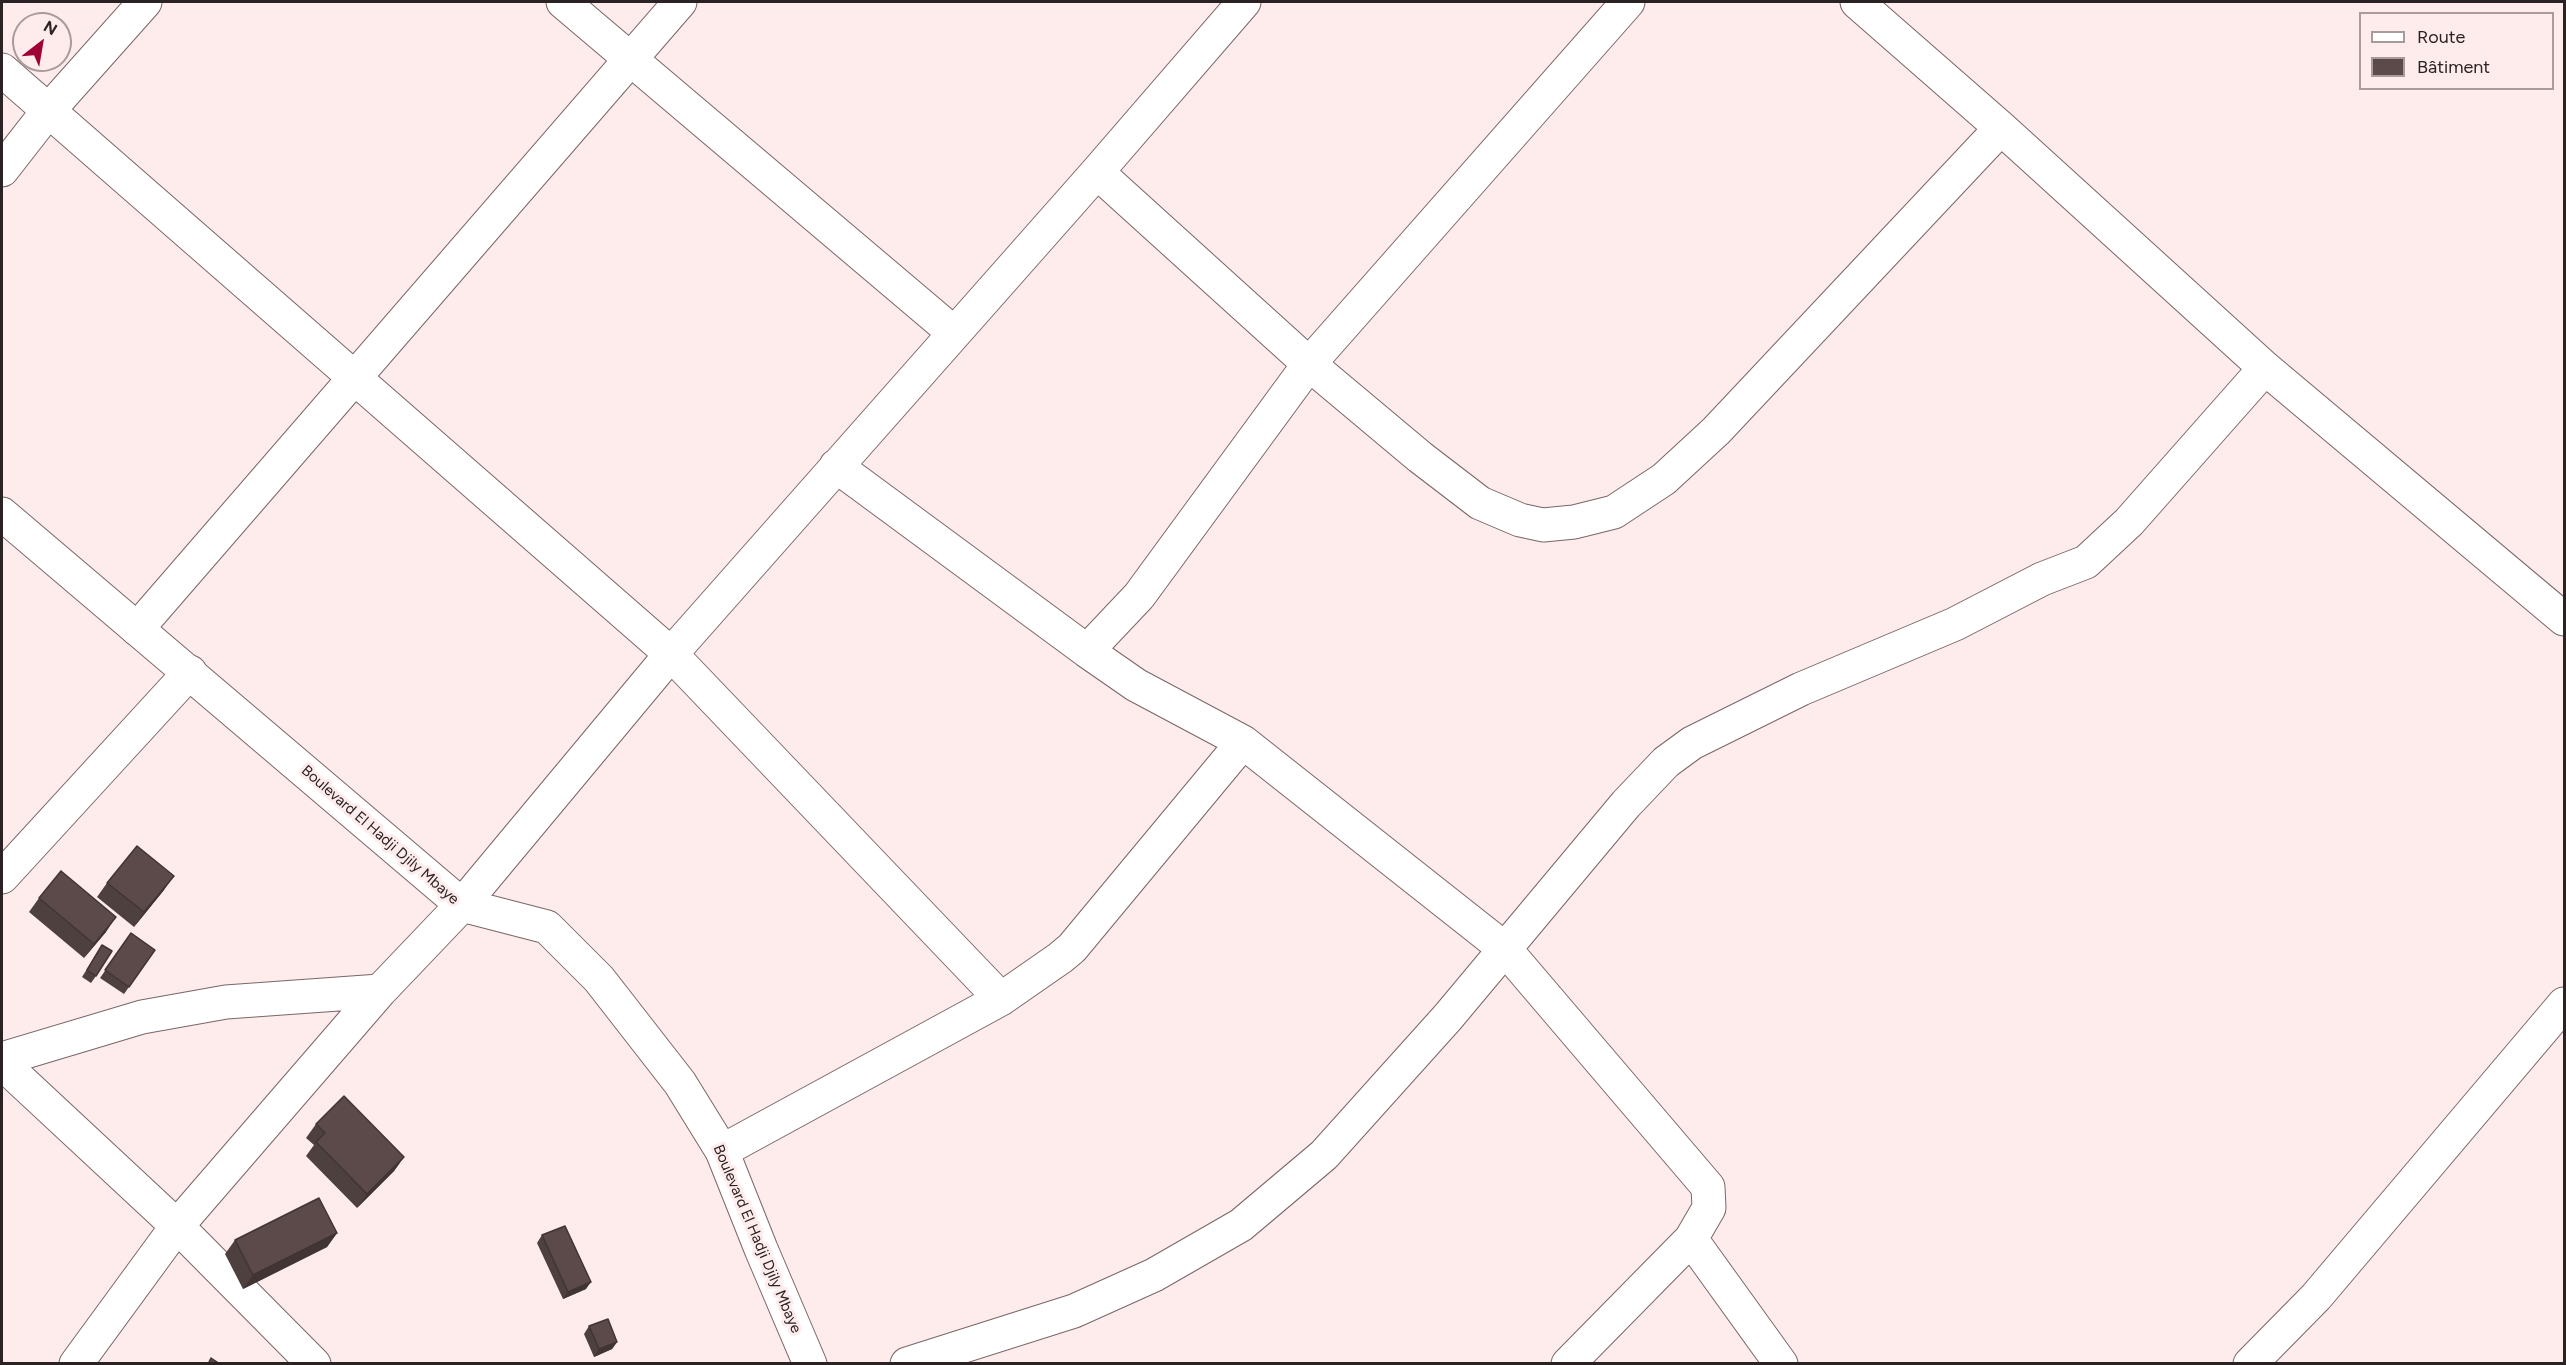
<!DOCTYPE html>
<html>
<head>
<meta charset="utf-8">
<style>
  body { margin:0 }
  #map { position:relative; width:2566px; height:1365px; overflow:hidden; background:#feebec; font-family:Figtree,sans-serif }
  canvas { display:block }
  .frame { position:absolute; inset:0; border:3px solid #2a2223; pointer-events:none }
  .legend { position:absolute; left:2359px; top:12px; width:195px; height:78px; box-sizing:border-box; background:#feebec; border:2px solid #a99b9c; margin:0; padding:8px 10px; list-style:none; font-size:18px; color:#2a2223 }
  .legend li { display:flex; align-items:center; gap:12px; height:30px }
  .legend b { width:30px; border:2px solid #a99b9c }
  .north { position:absolute; left:12px; top:12px; width:60px; height:60px; box-sizing:border-box; background:#feebec; border:2px solid #a99b9c; border-radius:50%; rotate:31deg; font-size:16px; font-weight:700; line-height:24px; text-align:center; color:#2a2223 }
  .north::after { content:''; display:block; margin:auto; width:21px; height:27px; background:#a10235; clip-path:polygon(50% 0,100% 100%,50% 72%,0 100%) }
</style>
</head>
<body>
<div id="map">
<canvas width="2566" height="1365"></canvas>
<div class="frame"></div>
<ul class="legend">
<li><b style="height:8px;background:#fff"></b>Route</li>
<li><b style="height:16px;background:#5c4a4b"></b>Bâtiment</li>
</ul>
<div class="north">N</div>
</div>
<script>
const g = document.querySelector('canvas').getContext('2d');
g.lineJoin = 'round';
const toPath = rows => new Path2D(rows.map(r => 'M' + r).join(''));
function stroke(path, color, width, dash) { g.strokeStyle = color; g.lineWidth = width; g.lineCap = dash ? 'butt' : 'round'; g.setLineDash(dash || []); g.stroke(path); }
function fill(path, color) { g.fillStyle = color; g.fill(path, 'evenodd'); }
function write(font, color, halo, rows, align = 'center') {
  g.font = font + ' Figtree,sans-serif'; g.lineWidth = 6; g.setLineDash([]); g.textBaseline = 'middle'; g.strokeStyle = halo; g.fillStyle = color; for (const [text, x, y, turn = 0] of rows) {
    g.save(); g.translate(x, y); g.rotate((+turn || 0) * Math.PI / 180); g.textAlign = isNaN(turn) ? turn : align; if (halo) g.strokeText(text, 0, 0); g.fillText(text, 0, 0); g.restore();
  }
}
const minor = toPath([
  [563,2,954,333],
  [1857,2,2001,128,2265,368,2564,619],
  [2,70,671,654,1001,999],
  [2,170,48,111,145,2],
  [1097,172,1309,364,1420,457,1480,503,1520,520,1543,525,1574,522,1614,512,1664,479,1716,431,2001,128],
  [836,466,1087,651],
  [137,629,680,2],
  [2,877,190,672],
  [2,1059,142,1017,226,1002,380,991],
  [2,1063,177,1226,314,1364],
  [722,1151,1001,999,1060,958,1072,948,1243,742],
  [1691,1239,1781,1364],
  [76,1364,177,1226,380,991,462,905,671,654,1097,172,1244,2],
  [907,1364,1074,1311,1154,1275,1241,1225,1324,1155,1448,1017,1626,804,1666,762,1692,743,1801,689,1955,624,2042,579,2086,562,2129,522,2265,368],
  [1568,1364,1691,1239,1709,1208,1708,1187,1505,949,1243,742,1136,685,1087,651,1139,596,1309,364,1628,2],
  [2250,1364,2316,1297,2564,1004]
]);
const major = toPath([
  [2,514,462,905,547,927,599,979,680,1083,722,1151,761,1249,810,1364]
]);
stroke(minor, '#7a6667', 35);
stroke(major, '#7a6667', 35);
stroke(minor, '#fff', 33);
stroke(major, '#fff', 33);
fill(toPath([
  [107,883,164,890,134,927,97,897],
  [39,898,106,932,84,958,29,912],
  [131,933,155,950,124,994,100,978],
  [102,945,96,976,91,983,82,977],
  [316,1124,404,1157,394,1171,357,1208,306,1156,314,1145,306,1138],
  [337,1233,327,1247,243,1289,225,1254,235,1240],
  [542,1235,586,1289,563,1299,537,1243],
  [589,1326,617,1342,612,1349,594,1357,584,1334]
]), '#4f4040');
fill(toPath([
  [174,876,164,890,134,927,144,912],
  [116,917,106,932,84,958,94,944],
  [404,1157,394,1171,357,1208,367,1194],
  [337,1233,327,1247,243,1289,253,1275],
  [591,1282,586,1289,563,1299,568,1292],
  [617,1342,612,1349,594,1357,599,1349]
]), '#403434');
const building = toPath([
  [137,846,174,876,144,912,107,883,137,846],
  [61,871,116,917,94,944,39,898,61,871],
  [131,933,155,950,129,987,105,970,131,933],
  [102,945,112,951,96,976,87,970,102,945],
  [344,1096,404,1157,367,1194,316,1142,325,1133,316,1124,344,1096],
  [319,1198,337,1233,253,1275,235,1240,319,1198],
  [565,1226,591,1282,568,1292,542,1235,565,1226],
  [608,1319,617,1342,599,1349,589,1326,608,1319],
  [211,1358,220,1364,208,1364,211,1358]
]);
fill(building, '#5c4a4b');
stroke(building, '#403434', 1.5);
write('15px', '#2a2223', '#feebec', [
  ["Boulevard El Hadji Djily Mbaye",380,835,41],
  ["Boulevard El Hadji Djily Mbaye",757,1239,67]
]);
</script>
</body>
</html>
